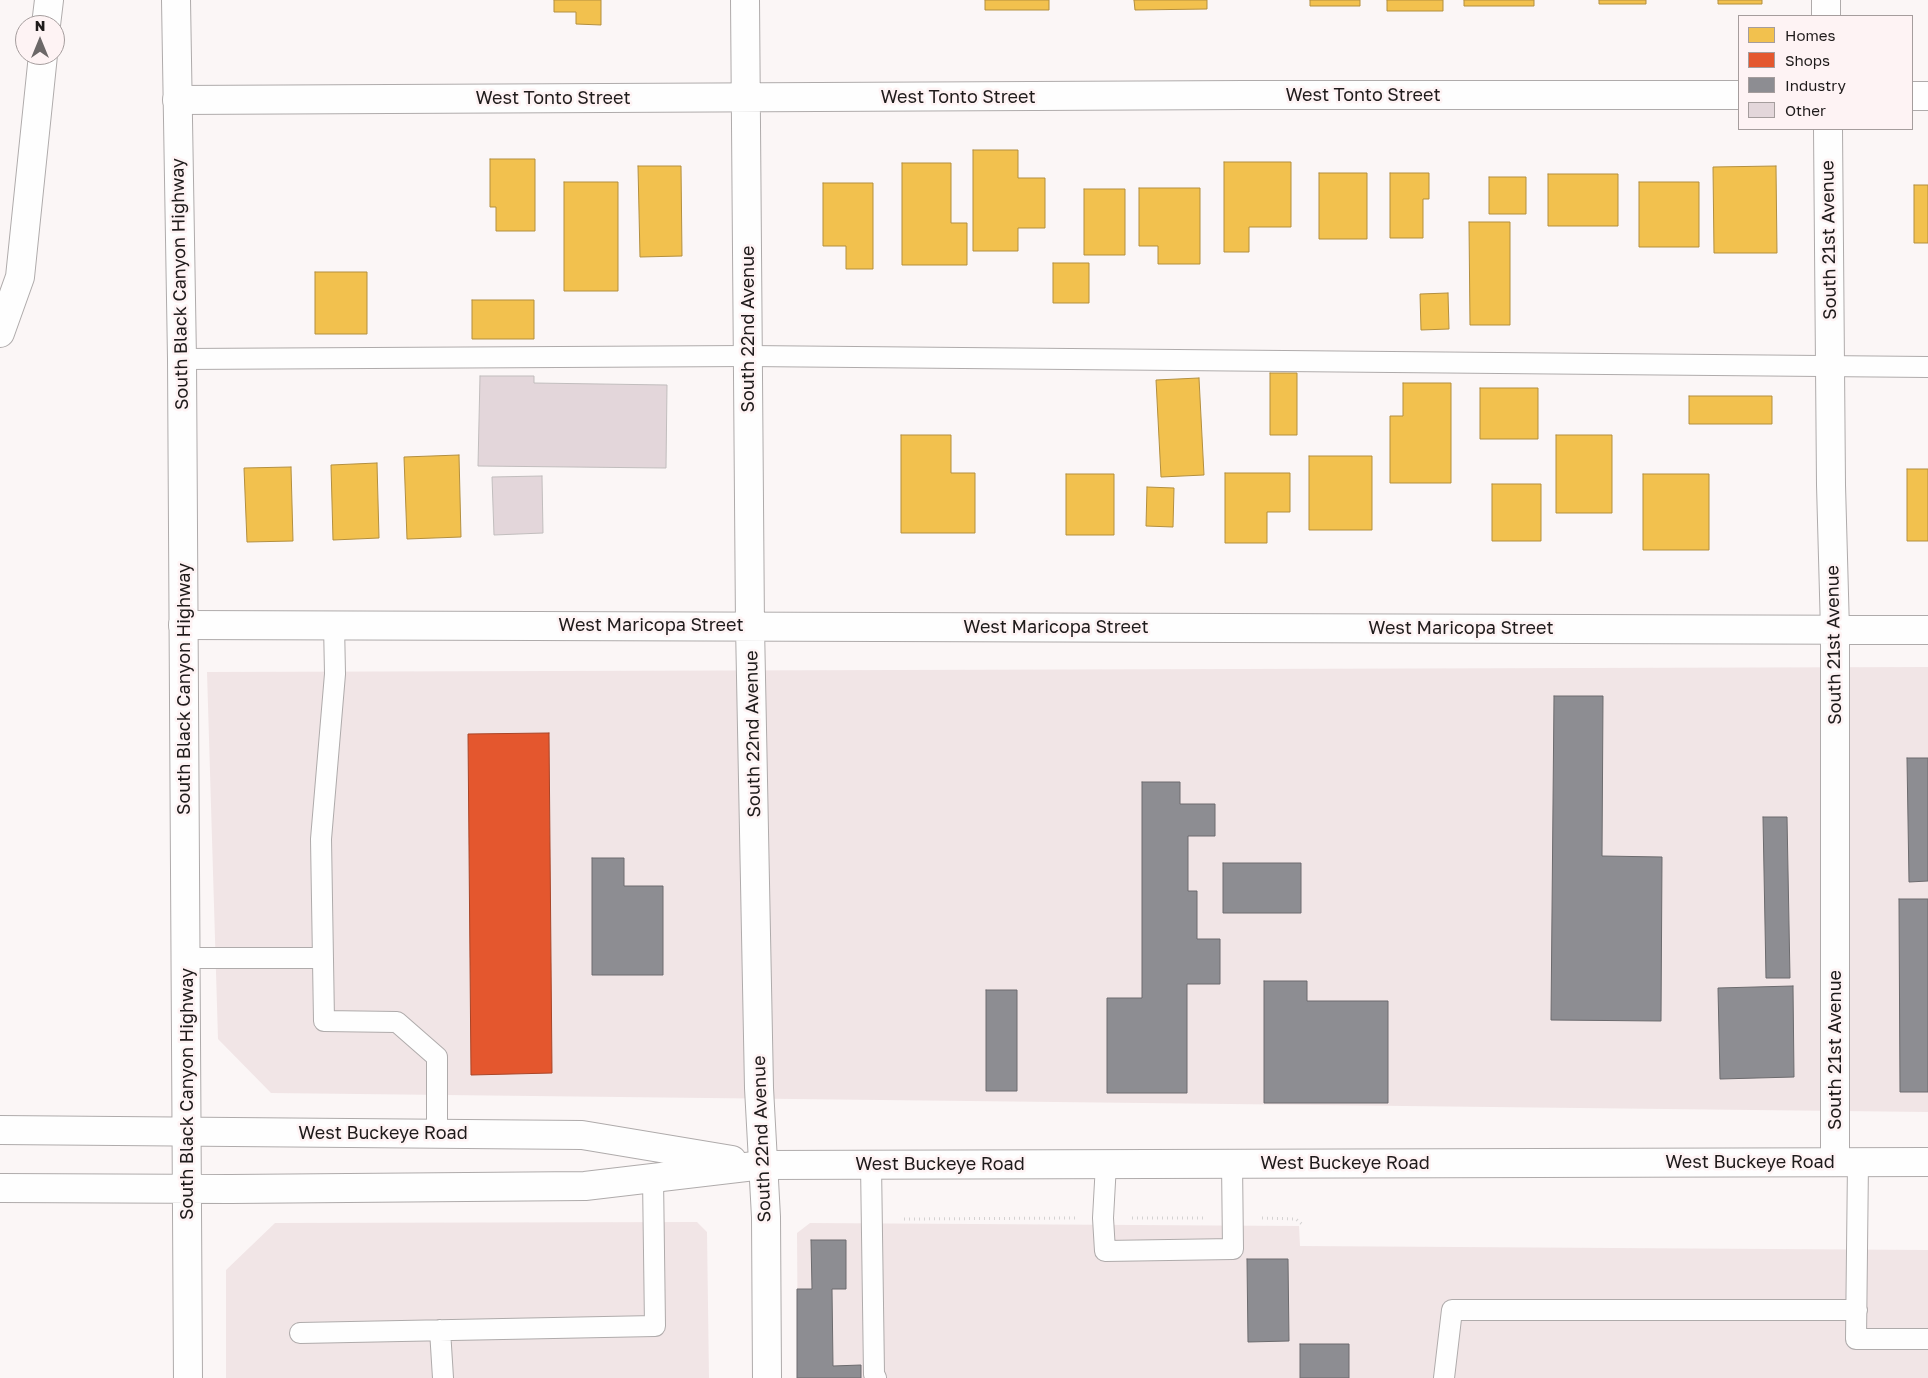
<!DOCTYPE html>
<html>
<head>
<meta charset="utf-8">
<style>
  body { margin:0 }
  #map { position:relative; width:1928px; height:1378px; overflow:hidden; background:#fbf6f6; font-family:"Golos Text",sans-serif }
  canvas { display:block }
  .legend { position:absolute; left:1738px; top:15px; width:175px; height:115px; box-sizing:border-box; background:#fef3f4; border:1px solid #a59d9d; margin:0; padding:6px 9px; list-style:none; font-size:15px; color:#1f1b1b }
  .legend li { display:flex; align-items:center; gap:10px; height:25px }
  .legend b { width:25px; border:1px solid #a59d9d }
  .north { position:absolute; left:15px; top:15px; width:50px; height:50px; box-sizing:border-box; background:#fef3f4; border:1px solid #a59d9d; border-radius:50%; rotate:0deg; font-size:14px; font-weight:700; line-height:20px; text-align:center; color:#1f1b1b }
  .north::after { content:''; display:block; margin:auto; width:18px; height:22px; background:#6c6868; clip-path:polygon(50% 0,100% 100%,50% 72%,0 100%) }
</style>
</head>
<body>
<div id="map">
<canvas width="1928" height="1378"></canvas>
<ul class="legend">
<li><b style="height:14px;background:#f2c14e"></b>Homes</li>
<li><b style="height:14px;background:#e4572e"></b>Shops</li>
<li><b style="height:14px;background:#8d8d92"></b>Industry</li>
<li><b style="height:14px;background:#e3d6da"></b>Other</li>
</ul>
<div class="north">N</div>
</div>
<script>
const g = document.querySelector('canvas').getContext('2d');
g.lineJoin = 'round';
function fill(path, color) { g.fillStyle = color; g.fill(path, 'evenodd'); }
const toPath = rows => new Path2D(rows.map(r => 'M' + r).join(''));
function stroke(path, color, width, dash) { g.strokeStyle = color; g.lineWidth = width; g.lineCap = dash ? 'butt' : 'round'; g.setLineDash(dash || []); g.stroke(path); }
function write(font, color, halo, rows, align = 'center') {
  g.font = font + ' "Golos Text",sans-serif'; g.lineWidth = 5; g.setLineDash([]); g.textBaseline = 'middle'; g.strokeStyle = halo; g.fillStyle = color; for (const [text, x, y, turn = 0] of rows) {
    g.save(); g.translate(x, y); g.rotate((+turn || 0) * Math.PI / 180); g.textAlign = isNaN(turn) ? turn : align; if (halo) g.strokeText(text, 0, 0); g.fillText(text, 0, 0); g.restore();
  }
}
fill(toPath([
  [1928,667,1928,1112,271,1093,218,1039,207,672],
  [697,1222,707,1232,709,1378,226,1378,226,1270,275,1223],
  [810,1223,1299,1226,1300,1246,1928,1250,1928,1378,798,1378,797,1233]
]), '#f1e5e6');
const homes = toPath([
  [554,0,601,0,601,25,576,24,576,12,554,12,554,0],
  [985,0,1049,0,1049,10,985,10,985,0],
  [1134,0,1207,0,1207,9,1135,10,1134,0],
  [1310,0,1360,0,1360,6,1310,6,1310,0],
  [1387,0,1443,0,1443,11,1387,11,1387,0],
  [1464,0,1534,0,1534,6,1464,6,1464,0],
  [1599,0,1646,0,1646,4,1599,4,1599,0],
  [1718,0,1762,0,1762,4,1718,4,1718,0],
  [973,150,1018,150,1018,178,1045,178,1045,228,1018,228,1018,251,973,251,973,150],
  [490,159,535,159,535,231,496,231,496,207,490,207,490,159],
  [1224,162,1291,162,1291,227,1249,227,1249,252,1224,252,1224,162],
  [902,163,951,163,951,223,967,223,967,265,902,265,902,163],
  [638,166,681,166,682,256,640,257,638,166],
  [1776,166,1777,253,1714,253,1713,167,1776,166],
  [1319,173,1367,173,1367,239,1319,239,1319,173],
  [1390,173,1429,173,1429,199,1423,199,1423,238,1390,238,1390,173],
  [1548,174,1618,174,1618,226,1548,226,1548,174],
  [1489,177,1526,177,1526,214,1489,214,1489,177],
  [564,182,618,182,618,291,564,291,564,182],
  [1639,182,1699,182,1699,247,1639,247,1639,182],
  [823,183,873,183,873,269,846,269,846,246,823,246,823,183],
  [1914,185,1928,185,1928,243,1914,243,1914,185],
  [1139,188,1200,188,1200,264,1158,264,1158,246,1139,246,1139,188],
  [1084,189,1125,189,1125,255,1084,255,1084,189],
  [1469,222,1510,222,1510,325,1470,325,1469,222],
  [1053,263,1089,263,1089,303,1053,303,1053,263],
  [315,272,367,272,367,334,315,334,315,272],
  [1448,293,1449,329,1421,330,1420,294,1448,293],
  [472,300,534,300,534,339,472,339,472,300],
  [1270,373,1297,373,1297,435,1270,435,1270,373],
  [1199,378,1204,475,1161,477,1156,380,1199,378],
  [1403,383,1451,383,1451,483,1390,483,1390,416,1403,416,1403,383],
  [1480,388,1538,388,1538,439,1480,439,1480,388],
  [1689,396,1772,396,1772,424,1689,424,1689,396],
  [901,435,951,435,951,473,975,473,975,533,901,533,901,435],
  [1556,435,1612,435,1612,513,1556,513,1556,435],
  [459,455,461,537,407,539,404,457,459,455],
  [1309,456,1372,456,1372,530,1309,530,1309,456],
  [377,463,379,538,333,540,331,465,377,463],
  [291,467,293,541,247,542,244,468,291,467],
  [1907,469,1928,469,1928,541,1907,541,1907,469],
  [1225,473,1290,473,1290,512,1267,512,1267,543,1225,543,1225,473],
  [1066,474,1114,474,1114,535,1066,535,1066,474],
  [1643,474,1709,474,1709,550,1643,550,1643,474],
  [1492,484,1541,484,1541,541,1492,541,1492,484],
  [1147,487,1174,488,1173,527,1146,526,1147,487]
]);
fill(homes, '#f2c14e');
stroke(homes, '#b38f3f', 1);
const shops = toPath([
  [549,733,552,1073,471,1075,468,734,549,733]
]);
fill(shops, '#e4572e');
stroke(shops, '#a94528', 1);
const industry = toPath([
  [1554,696,1603,696,1602,856,1662,857,1661,1021,1551,1020,1554,696],
  [1907,758,1928,758,1928,881,1909,882,1907,758],
  [1142,782,1180,782,1180,804,1215,804,1215,836,1188,836,1188,891,1197,891,1197,939,1220,939,1220,984,1187,984,1187,1093,1107,1093,1107,998,1142,998,1142,782],
  [1763,817,1787,817,1790,978,1766,978,1763,817],
  [592,858,624,858,624,886,663,886,663,975,592,975,592,858],
  [1223,863,1301,863,1301,913,1223,913,1223,863],
  [1899,899,1928,899,1928,1092,1900,1092,1899,899],
  [1264,981,1307,981,1307,1001,1388,1001,1388,1103,1264,1103,1264,981],
  [1793,986,1794,1077,1720,1079,1718,988,1793,986],
  [986,990,1017,990,1017,1091,986,1091,986,990],
  [811,1240,846,1240,846,1289,832,1289,833,1366,861,1365,861,1378,797,1378,797,1289,812,1289,811,1240],
  [1247,1259,1288,1259,1289,1341,1248,1342,1247,1259],
  [1300,1344,1349,1344,1349,1378,1300,1378,1300,1344]
]);
fill(industry, '#8d8d92');
stroke(industry, '#6c6b6e', 1);
const building = toPath([
  [480,376,534,376,534,383,667,385,666,468,478,466,480,376],
  [542,476,543,533,494,535,492,477,542,476]
]);
fill(building, '#e3d6da');
stroke(building, '#c1bdbd', 1);
const lane = toPath([
  [182,359,748,356,1928,367],
  [334,624,335,674,321,839,324,1021,397,1022,437,1057,437,1133],
  [186,958,323,958],
  [1858,1162,1856,1339,1928,1339],
  [871,1164,874,1374,876,1378],
  [1106,1164,1103,1218,1105,1251,1233,1249,1232,1163],
  [440,1330,443,1378],
  [300,1333,655,1326,653,1178],
  [1444,1378,1452,1310,1857,1310]
]);
const street = toPath([
  [745,0,750,626,759,1088,766,1217,767,1378],
  [1826,0,1826,16],
  [1912,96,1928,96],
  [177,100,1246,95,1739,95],
  [1828,129,1831,485,1835,630,1835,1161],
  [183,625,1928,630]
]);
const secondary = toPath([
  [176,0,182,359,188,1378],
  [0,1130,582,1135,732,1160],
  [0,1188,230,1189,585,1186,763,1165,1928,1162]
]);
const highway = toPath([
  [46,25,49,0],
  [0,333,20,277,43,55]
]);
stroke(lane, '#afabab', 22);
stroke(street, '#afabab', 30);
stroke(secondary, '#afabab', 30);
stroke(highway, '#afabab', 30);
stroke(toPath([
  [1132,1218,1206,1218],
  [1262,1218,1296,1219,1304,1226],
  [904,1219,1076,1218]
]), '#d5d3d3', 3, [1, 4]);
stroke(lane, '#fefefe', 20);
stroke(street, '#fefefe', 28);
stroke(secondary, '#fefefe', 28);
stroke(highway, '#fefefe', 28);
write('18px', '#1f1b1b', '#fef3f4', [
  ["West Tonto Street",1363,95],
  ["West Tonto Street",958,97],
  ["West Tonto Street",553,98],
  ["South 21st Avenue",1829,240,-91],
  ["South Black Canyon Highway",180,284,-91],
  ["South 22nd Avenue",748,329,-90],
  ["West Maricopa Street",651,625],
  ["West Maricopa Street",1056,627],
  ["West Maricopa Street",1461,628],
  ["South 21st Avenue",1834,645,-91],
  ["South Black Canyon Highway",184,689,-90],
  ["South 22nd Avenue",753,734,-91],
  ["South 21st Avenue",1835,1050,-90],
  ["South Black Canyon Highway",187,1094,-90],
  ["West Buckeye Road",383,1133],
  ["South 22nd Avenue",762,1139,-92],
  ["West Buckeye Road",1750,1162],
  ["West Buckeye Road",1345,1163],
  ["West Buckeye Road",940,1164]
]);
</script>
</body>
</html>
